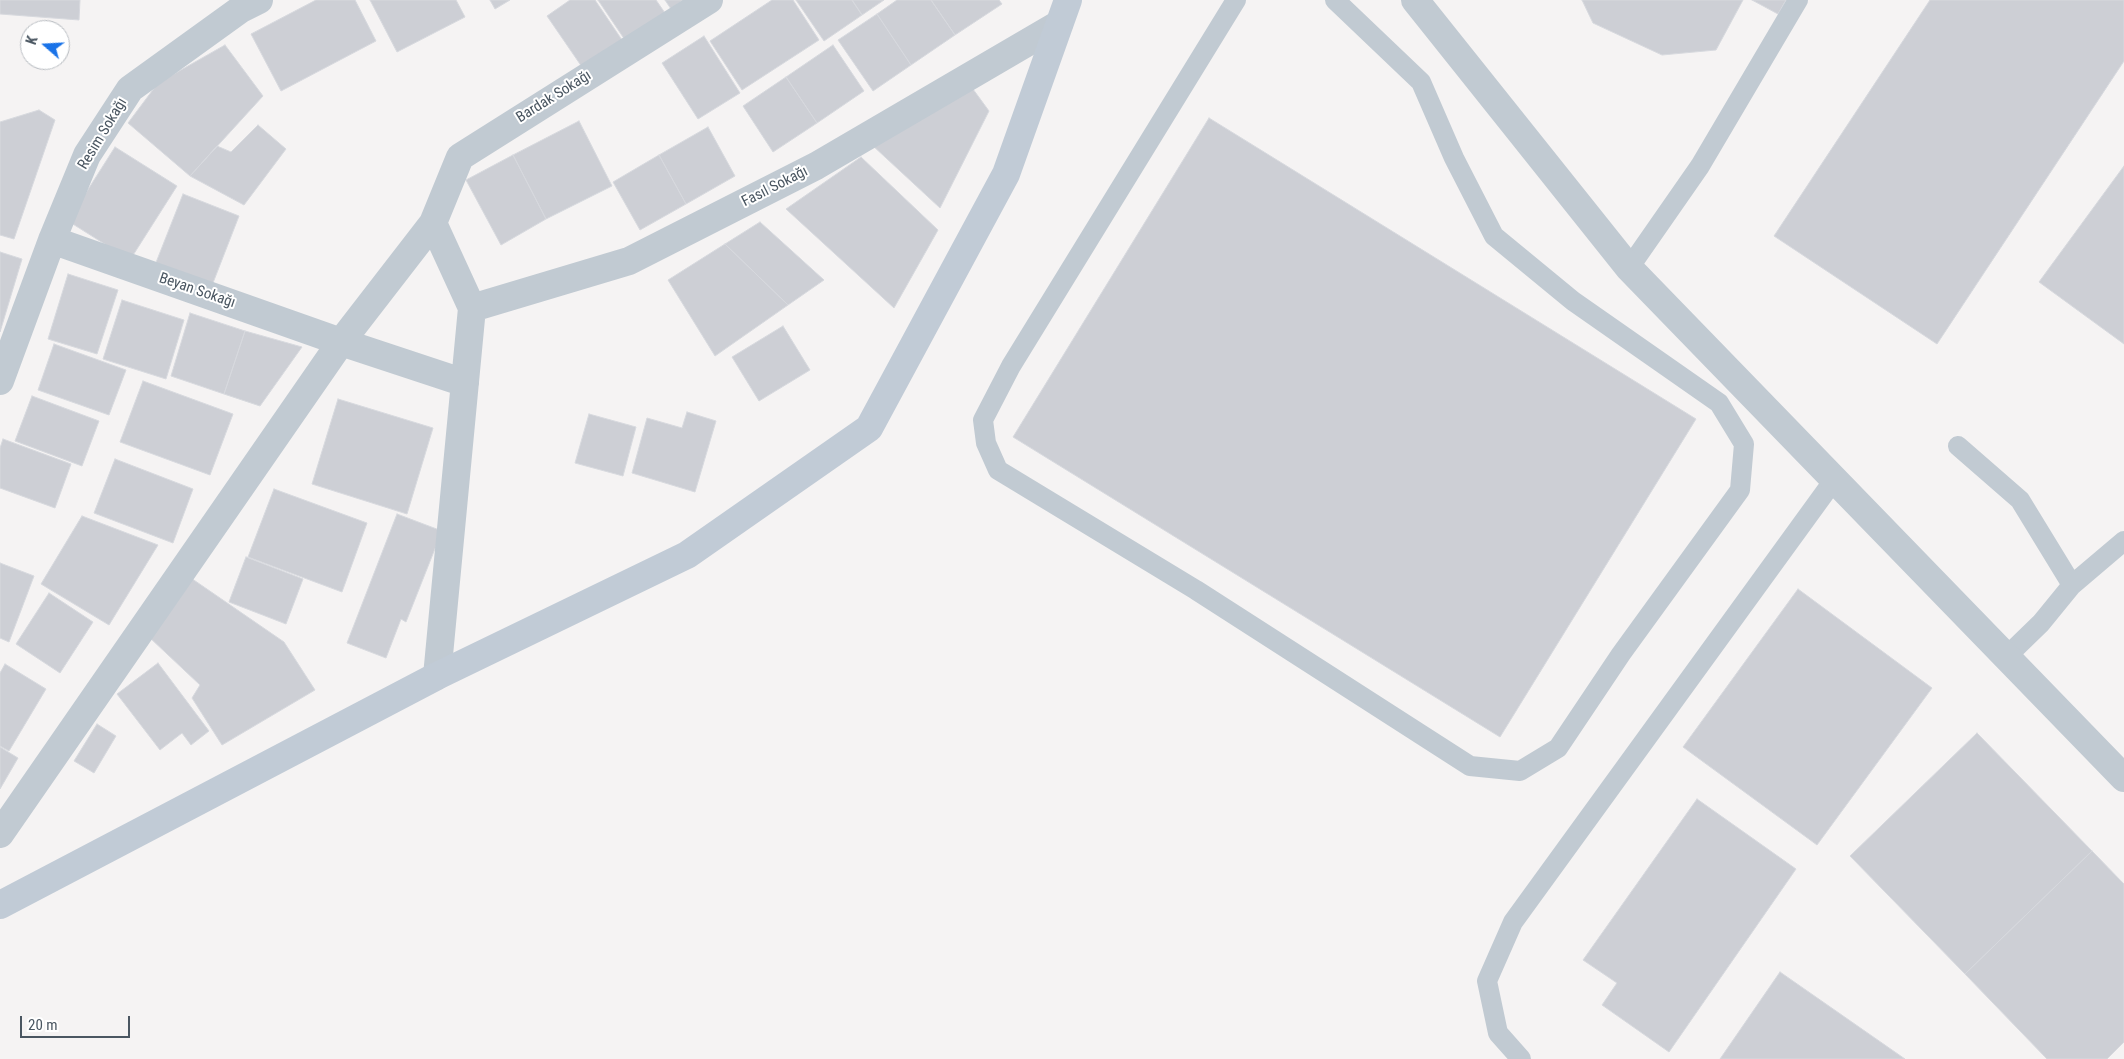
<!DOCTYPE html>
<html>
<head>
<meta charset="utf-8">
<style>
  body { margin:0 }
  #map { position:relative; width:2124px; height:1059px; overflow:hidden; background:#f5f3f3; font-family:"Roboto Condensed",sans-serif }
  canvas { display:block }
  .north { position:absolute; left:20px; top:20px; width:50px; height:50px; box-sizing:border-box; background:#fff; border:1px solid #b7bbc0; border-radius:50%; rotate:289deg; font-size:14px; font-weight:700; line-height:20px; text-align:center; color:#4a5661 }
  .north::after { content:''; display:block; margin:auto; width:18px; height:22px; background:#1a73e8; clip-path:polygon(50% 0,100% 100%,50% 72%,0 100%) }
  .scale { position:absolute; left:20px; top:1016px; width:110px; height:22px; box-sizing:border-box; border:2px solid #4a5661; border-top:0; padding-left:6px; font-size:15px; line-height:18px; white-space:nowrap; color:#4a5661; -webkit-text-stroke:4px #fff; paint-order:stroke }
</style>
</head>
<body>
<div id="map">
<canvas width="2124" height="1059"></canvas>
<div class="north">K</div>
<div class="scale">20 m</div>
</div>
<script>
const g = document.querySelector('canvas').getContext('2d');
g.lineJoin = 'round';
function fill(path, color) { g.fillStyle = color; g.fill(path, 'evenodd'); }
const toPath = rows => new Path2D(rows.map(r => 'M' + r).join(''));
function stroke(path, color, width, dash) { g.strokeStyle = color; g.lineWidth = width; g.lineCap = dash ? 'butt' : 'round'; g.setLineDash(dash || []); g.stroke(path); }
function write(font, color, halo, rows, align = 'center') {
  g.font = font + ' "Roboto Condensed",sans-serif'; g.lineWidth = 4; g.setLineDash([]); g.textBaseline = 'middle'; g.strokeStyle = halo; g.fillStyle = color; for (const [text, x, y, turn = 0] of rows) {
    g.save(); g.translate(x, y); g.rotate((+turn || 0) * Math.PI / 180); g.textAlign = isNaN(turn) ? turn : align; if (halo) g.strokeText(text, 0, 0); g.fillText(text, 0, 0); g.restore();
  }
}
const building = toPath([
  [0,0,80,0,79,20,0,14,0,0],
  [316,0,355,0,376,41,281,91,251,34,316,0],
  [370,0,456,0,465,17,397,52,370,0],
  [490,0,510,0,495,9,490,0],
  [570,0,595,0,622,40,582,67,547,16,570,0],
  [598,0,656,0,665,13,625,40,598,0],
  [665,0,683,0,671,9,665,0],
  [772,0,793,0,819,40,742,90,710,41,772,0],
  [796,0,852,0,862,15,824,41,796,0],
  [852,0,884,0,862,15,852,0],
  [897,0,931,0,955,35,911,65,877,14,897,0],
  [931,0,999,0,1002,4,955,35,931,0],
  [1582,0,1743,0,1716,50,1662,55,1593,23,1582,0],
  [1752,0,1786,0,1778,14,1752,0],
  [1930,0,2124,0,2124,61,1937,344,1774,236,1930,0],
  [877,14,911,65,873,91,838,40,877,14],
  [704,36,740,93,698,119,662,63,704,36],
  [225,45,263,96,190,176,128,123,158,83,225,45],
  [833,45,864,91,817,123,786,77,833,45],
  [786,77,817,123,773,152,743,106,786,77],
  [970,85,989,111,940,208,872,145,970,85],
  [39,110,55,120,14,239,0,235,0,122,39,110],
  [1209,118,1696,419,1500,737,1013,437,1209,118],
  [579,121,612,186,546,219,513,155,579,121],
  [258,125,286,149,244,205,190,176,217,146,231,152,258,125],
  [708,127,735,176,686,204,659,155,708,127],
  [115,147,177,186,130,260,68,221,115,147],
  [513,155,546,219,501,245,466,180,513,155],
  [659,155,686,204,640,230,613,182,659,155],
  [861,157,938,230,894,308,786,209,861,157],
  [2124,166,2124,344,2039,282,2124,166],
  [183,194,239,216,211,288,155,265,183,194],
  [760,222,824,280,788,305,725,244,760,222],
  [725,244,788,305,715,356,668,280,725,244],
  [0,252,22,259,0,332,0,252],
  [68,274,118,290,97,354,48,339,68,274],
  [122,300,184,320,166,379,103,359,122,300],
  [190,313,245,331,224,394,171,376,190,313],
  [783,326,810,370,759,401,732,357,783,326],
  [245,331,302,347,260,406,224,394,245,331],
  [54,344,126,370,109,415,38,390,54,344],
  [143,381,233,414,210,475,120,442,143,381],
  [32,396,99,421,82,466,15,441,32,396],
  [338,399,433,428,407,514,312,484,338,399],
  [687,412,716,421,695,492,632,473,647,418,682,428,687,412],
  [589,414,636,427,623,476,575,463,589,414],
  [3,439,71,464,55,508,0,488,0,448,3,439],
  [115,459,193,489,173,543,94,513,115,459],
  [274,489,367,523,342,592,248,557,274,489],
  [397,514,442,531,406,622,401,619,386,658,347,643,397,514],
  [82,516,158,545,109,625,41,584,82,516],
  [246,557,303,579,286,624,229,602,246,557],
  [0,563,34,576,9,642,0,638,0,563],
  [188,576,284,642,315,690,222,745,192,698,200,685,149,637,188,576],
  [1798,589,1932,688,1817,845,1683,747,1798,589],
  [49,593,93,622,60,673,16,644,49,593],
  [158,663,209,731,191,745,182,733,160,750,117,694,158,663],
  [5,664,46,689,9,751,0,746,0,673,5,664],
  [97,724,116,736,94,773,74,761,97,724],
  [1977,733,2092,851,1965,974,1850,856,1977,733],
  [0,747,18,758,0,789,0,747],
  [1697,799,1796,869,1669,1052,1602,1005,1617,983,1583,960,1697,799],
  [2092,851,2124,884,2124,1042,2107,1059,2047,1059,1965,974,2092,851],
  [1780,972,1905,1059,1720,1059,1780,972]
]);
fill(building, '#cdcfd5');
stroke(building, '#d7d9de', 1);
stroke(toPath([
  [1236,0,1011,366,983,420,986,443,998,470,1196,590,1470,766,1520,771,1558,748,1621,654,1740,490,1744,444,1719,403,1573,301,1494,236,1454,158,1421,82,1335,0],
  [1629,268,1700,166,1798,0],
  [1958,446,2020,500,2072,585],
  [2006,657,2041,623,2072,585,2124,541],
  [1521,1059,1498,1033,1487,981,1513,922,1834,480]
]), '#c1cad2', 20);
stroke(toPath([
  [1415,0,1629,268,2124,778],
  [433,223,460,157,709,0],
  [52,240,341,342,465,383],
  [472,308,629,261,816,166,1059,24],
  [0,381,52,240,87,155,130,89,241,9,259,0],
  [0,834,341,342,433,223,472,308,437,676]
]), '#c1cad2', 28);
stroke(toPath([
  [0,905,437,676,687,555,869,428,1006,174,1068,0]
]), '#c1cbd6', 28);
write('15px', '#4a5661', '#fff', [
  ["Bardak Sokağı",554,97,-32],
  ["Resim Sokağı",103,134,-59],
  ["Fasıl Sokağı",775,187,-27],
  ["Beyan Sokağı",197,291,19]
]);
</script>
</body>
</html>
